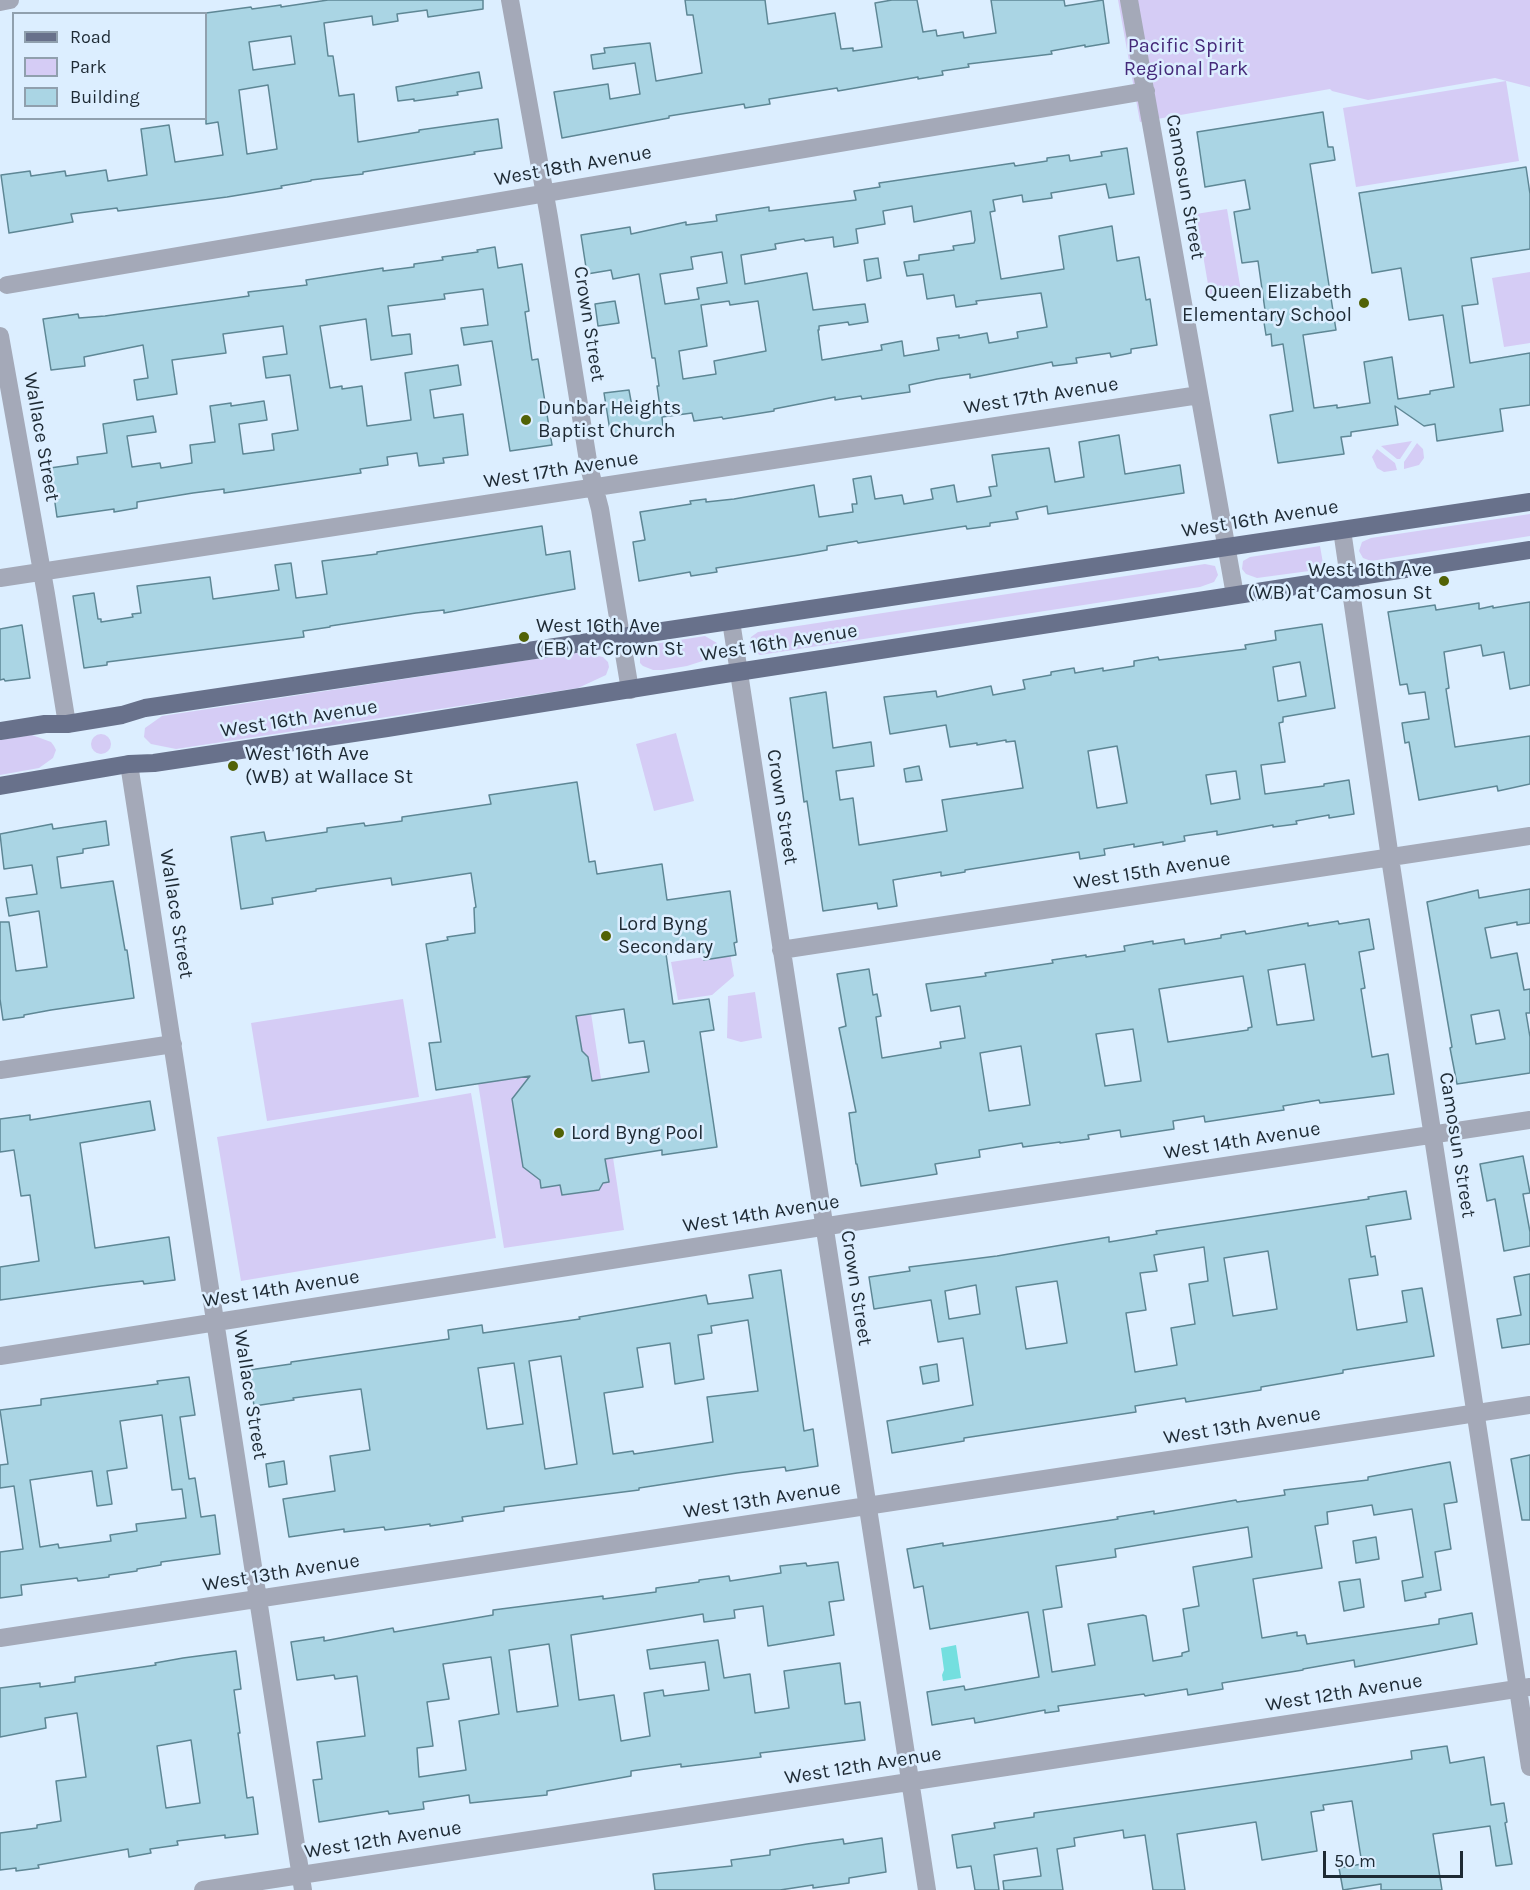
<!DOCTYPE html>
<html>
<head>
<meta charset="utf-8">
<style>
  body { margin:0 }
  #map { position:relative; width:1530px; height:1890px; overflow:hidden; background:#dceeff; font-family:Karla,sans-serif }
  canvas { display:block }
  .legend { position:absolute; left:12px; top:12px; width:195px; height:108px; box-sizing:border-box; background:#dceeff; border:2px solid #90a0ae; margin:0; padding:8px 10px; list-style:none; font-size:18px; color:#1e2a34 }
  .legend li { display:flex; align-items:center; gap:12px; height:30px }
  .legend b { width:30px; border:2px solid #90a0ae }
  .scale { position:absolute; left:1323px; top:1851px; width:140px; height:27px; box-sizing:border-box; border:3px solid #1e2a34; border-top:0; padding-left:8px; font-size:18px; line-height:21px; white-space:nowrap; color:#1e2a34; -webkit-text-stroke:4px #dceeff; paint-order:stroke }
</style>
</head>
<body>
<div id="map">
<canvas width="1530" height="1890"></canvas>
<ul class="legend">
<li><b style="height:8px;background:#68718b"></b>Road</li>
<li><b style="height:16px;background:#d5ccf5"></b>Park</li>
<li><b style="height:16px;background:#aad5e4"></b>Building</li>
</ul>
<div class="scale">50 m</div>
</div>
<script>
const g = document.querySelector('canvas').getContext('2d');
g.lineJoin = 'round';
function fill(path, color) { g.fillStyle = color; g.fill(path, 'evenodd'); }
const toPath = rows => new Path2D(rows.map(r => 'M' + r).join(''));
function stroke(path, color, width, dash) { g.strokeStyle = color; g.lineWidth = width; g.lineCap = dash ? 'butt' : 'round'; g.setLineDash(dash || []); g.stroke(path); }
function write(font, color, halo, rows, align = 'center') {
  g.font = font + ' Karla,sans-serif'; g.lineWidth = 5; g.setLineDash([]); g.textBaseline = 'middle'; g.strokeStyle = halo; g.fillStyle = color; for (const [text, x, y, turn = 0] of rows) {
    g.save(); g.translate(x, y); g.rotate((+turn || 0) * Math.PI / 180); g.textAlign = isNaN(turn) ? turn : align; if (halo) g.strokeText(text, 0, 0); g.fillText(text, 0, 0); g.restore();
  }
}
fill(toPath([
  [1118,0,1530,0,1530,87,1495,78,1368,100,1332,91,1330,89,1140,122],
  [1506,81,1519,161,1356,187,1343,108],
  [1227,209,1241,291,1210,296,1196,214],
  [1530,272,1530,343,1504,347,1492,278],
  [1412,441,1400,459,1397,459,1381,446],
  [1417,443,1423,449,1424,458,1419,465,1404,469,1404,462],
  [1377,449,1395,463,1397,470,1384,472,1377,468,1372,457],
  [1530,514,1530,536,1371,561,1363,558,1359,551,1362,542,1371,538],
  [1320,546,1324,569,1257,578,1246,574,1242,569,1243,561,1250,557],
  [1205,564,1215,566,1218,575,1214,582,1200,587,760,655,751,650,749,646,751,637,758,632],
  [705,636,717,643,719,649,715,657,687,666,663,670,653,670,643,666,640,663,640,651,647,645],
  [581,652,603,657,608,662,609,667,606,675,578,688,176,749,151,744,144,737,145,728,162,716],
  [676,733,694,801,654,811,636,744],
  '91 744a10 10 0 1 1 20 0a10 10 0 1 1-20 0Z',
  [32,735,51,742,54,746,56,750,53,758,39,768,0,775,0,740],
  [730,953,734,976,712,995,678,1000,671,962],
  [755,992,762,1038,741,1042,727,1038,728,996],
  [403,999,419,1097,267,1121,251,1023],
  [591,1013,624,1230,504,1248,470,1032],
  [471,1093,496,1238,241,1281,217,1137]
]), '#d5ccf5');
fill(toPath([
  [956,1645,961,1678,943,1681,942,1675,944,1670,941,1648]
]), '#74dfdf');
const building = toPath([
  [328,0,483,0,483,9,428,17,427,10,397,14,398,21,373,25,372,16,324,23,328,56,333,56,339,96,354,94,358,142,419,132,419,130,498,119,502,148,474,152,475,154,363,172,363,174,311,180,311,181,281,186,282,188,227,197,118,211,117,208,71,214,73,222,9,233,1,175,30,171,31,176,65,171,66,176,106,170,108,181,147,175,141,129,169,125,175,162,223,155,218,122,206,124,206,13,251,7,252,9,281,5,281,7,328,0],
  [291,36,295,64,253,70,249,42,291,36],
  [268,85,277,149,247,154,239,90,268,85],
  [685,0,765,0,768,24,835,13,841,49,853,48,853,51,882,47,875,3,892,0,917,0,923,32,936,30,937,36,963,32,964,38,996,33,991,0,1064,0,1065,6,1103,0,1109,43,1085,47,1085,45,1051,51,1052,54,968,64,969,67,942,71,943,75,918,79,918,77,838,91,837,88,769,99,770,104,745,108,744,104,669,116,669,118,562,138,554,92,608,84,610,99,640,94,635,63,593,69,591,55,605,53,604,48,650,43,656,81,702,73,693,15,687,15,685,0],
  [479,72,482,88,457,92,458,95,414,101,414,99,398,101,396,87,479,72],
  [1323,112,1328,147,1333,147,1335,160,1310,164,1336,330,1303,335,1314,408,1337,405,1337,408,1370,403,1364,362,1392,357,1398,399,1430,394,1430,391,1454,387,1443,315,1409,320,1401,268,1372,273,1359,193,1526,167,1530,194,1530,249,1471,258,1478,304,1462,306,1470,363,1530,353,1530,405,1500,409,1503,431,1437,441,1435,424,1424,426,1395,406,1398,425,1351,432,1351,436,1341,437,1344,454,1278,463,1270,415,1293,411,1283,344,1272,346,1271,334,1266,335,1262,310,1265,310,1258,261,1242,263,1234,212,1250,209,1245,180,1205,187,1197,132,1323,112],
  [1127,148,1134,194,1109,198,1106,184,1051,193,1052,198,1023,202,1022,195,993,200,995,211,990,212,1001,279,1064,269,1059,236,1112,226,1117,261,1139,257,1146,300,1150,299,1157,345,1131,349,1131,353,1111,357,1110,353,1076,358,1077,363,1053,366,1052,362,970,378,970,374,937,379,909,385,910,392,889,395,862,399,861,396,835,400,835,397,774,409,774,411,723,419,722,417,694,421,692,413,662,417,663,427,611,437,604,393,629,390,633,412,660,407,657,386,659,386,655,358,652,358,639,274,613,279,611,270,587,274,581,235,630,227,631,234,686,222,686,225,717,221,716,215,769,207,769,211,856,200,854,191,880,187,879,183,1014,163,1015,166,1047,161,1047,158,1069,155,1070,161,1102,156,1101,152,1127,148],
  [912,206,914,222,971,211,975,240,974,243,953,246,954,250,919,255,919,260,904,262,907,276,923,274,927,299,954,295,956,307,977,304,976,301,1041,293,1047,327,1017,332,1018,338,989,343,987,333,959,338,959,335,937,338,939,350,904,356,902,341,881,345,882,350,822,360,818,330,819,330,819,326,848,322,849,325,868,322,865,304,813,310,807,273,745,284,741,255,776,249,775,244,804,239,805,241,833,237,834,247,858,243,856,229,885,224,883,211,912,206],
  [722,252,727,283,697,288,699,299,665,304,660,274,693,269,691,257,722,252],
  [729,301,730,305,758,301,766,351,714,361,716,374,683,379,679,351,707,346,701,305,729,301],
  [495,247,498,268,522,264,529,311,525,312,532,360,538,359,552,445,510,451,492,341,464,345,461,328,488,325,483,289,444,294,445,299,388,306,392,336,410,334,412,354,371,360,366,319,320,326,330,388,342,386,342,389,362,386,367,426,411,420,405,373,458,365,461,385,430,390,434,418,463,414,468,455,443,458,444,463,419,466,417,453,387,457,388,465,360,469,361,473,224,493,224,489,193,493,137,502,137,508,114,512,114,509,57,517,50,468,78,464,77,457,107,453,103,424,153,416,156,432,127,436,132,467,160,463,161,468,192,463,190,445,215,442,210,406,231,403,231,406,264,401,267,420,239,424,243,454,274,450,272,434,298,430,290,375,266,378,263,357,287,354,283,326,223,334,226,353,172,360,177,394,137,400,134,380,148,378,143,345,84,357,85,366,51,370,43,319,78,314,79,318,105,316,249,296,248,292,307,285,306,280,383,268,383,271,414,267,414,264,443,260,442,257,478,252,477,250,495,247],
  [878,258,881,278,867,281,864,260,878,258],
  [615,301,619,323,598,326,595,304,615,301],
  [1119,435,1125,474,1180,465,1184,493,1048,514,1047,506,1016,512,1018,519,990,523,990,526,967,529,966,526,858,543,857,541,827,546,827,550,799,555,716,568,717,572,691,576,690,572,639,581,633,542,645,540,640,512,691,504,690,501,706,499,706,502,734,499,814,485,819,517,853,512,852,504,857,504,853,479,871,476,875,499,902,495,904,504,933,499,931,489,954,485,957,502,991,496,989,487,997,486,992,455,1049,448,1055,482,1084,477,1079,442,1119,435],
  [542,526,546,555,570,551,575,589,444,613,444,610,416,613,330,626,330,627,303,631,304,637,107,662,107,665,84,668,73,596,94,593,98,619,101,619,101,622,133,617,132,614,141,613,137,586,210,577,213,599,279,590,275,565,291,563,296,598,327,594,322,561,377,554,377,552,542,526],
  [1530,602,1530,685,1510,689,1504,652,1483,656,1481,645,1444,652,1449,688,1446,689,1455,747,1530,736,1530,784,1498,791,1497,786,1419,800,1409,742,1405,743,1402,723,1429,719,1425,692,1409,694,1407,684,1400,685,1388,612,1435,605,1436,610,1479,603,1479,609,1493,606,1493,608,1530,602],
  [1322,624,1335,708,1283,717,1283,722,1279,723,1285,762,1261,765,1265,794,1324,786,1324,784,1349,780,1354,814,1329,818,1329,815,1296,821,1297,824,1273,827,1273,825,1217,835,1217,831,1184,836,1185,841,1163,845,1163,842,1134,847,1134,844,1104,849,1105,855,1080,859,1079,852,965,870,965,872,941,876,941,872,893,880,897,906,878,909,877,903,823,911,807,801,804,802,790,698,826,692,833,748,871,742,874,766,836,771,840,800,853,798,859,845,947,831,942,800,1023,788,1015,741,1006,742,1006,740,977,745,977,743,950,747,946,725,890,734,884,697,936,691,937,697,991,686,993,695,1025,689,1023,680,1051,675,1051,672,1074,668,1075,673,1103,668,1103,671,1134,666,1134,661,1158,657,1159,660,1246,649,1245,645,1276,640,1275,631,1322,624],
  [1300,662,1306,696,1278,701,1273,667,1300,662],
  [1117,746,1127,803,1097,808,1088,751,1117,746],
  [1236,771,1240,799,1211,804,1206,775,1236,771],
  [22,625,30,678,5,681,4,679,0,680,0,629,22,625],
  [919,766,922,780,906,782,904,769,919,766],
  [577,782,589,862,595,861,597,874,662,864,667,900,730,891,737,942,734,943,736,955,704,960,702,948,666,954,673,1004,709,999,714,1030,700,1032,717,1147,662,1155,662,1150,605,1159,609,1182,603,1183,599,1190,562,1195,560,1185,541,1188,540,1180,523,1167,512,1099,530,1076,436,1090,429,1043,441,1042,426,944,448,940,447,937,475,933,474,908,476,907,471,873,392,885,391,878,316,889,316,891,272,898,273,904,241,909,231,837,264,832,266,841,327,832,327,828,364,823,365,826,402,821,402,817,491,804,489,795,577,782],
  [624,1009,629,1043,644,1041,649,1072,592,1081,588,1057,582,1051,576,1016,624,1009],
  [106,821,109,845,83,849,83,853,57,857,61,888,113,881,125,950,127,950,134,998,51,1010,24,1015,24,1017,3,1020,0,999,0,922,9,922,16,971,47,967,39,911,9,916,6,898,37,894,32,865,4,869,0,834,52,824,53,829,106,821],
  [1530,889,1530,923,1517,925,1517,922,1485,928,1491,958,1517,953,1524,990,1530,989,1530,1013,1526,1013,1530,1037,1530,1073,1457,1084,1450,1048,1452,1047,1427,902,1478,890,1479,898,1530,889],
  [1499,1010,1505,1039,1476,1044,1471,1015,1499,1010],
  [1369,919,1374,949,1359,952,1365,988,1361,989,1372,1057,1388,1054,1394,1094,1320,1103,1319,1100,1283,1106,1284,1110,1205,1122,1204,1116,1173,1121,1174,1129,1121,1137,1120,1130,1088,1135,1089,1139,1060,1143,1060,1142,1023,1147,1022,1143,979,1150,980,1157,935,1164,937,1174,861,1186,857,1164,856,1164,849,1113,856,1112,839,1028,846,1026,837,974,869,969,873,995,877,994,881,1016,876,1017,882,1058,941,1048,940,1042,965,1038,960,1006,931,1011,926,984,986,976,985,973,1053,963,1052,960,1086,955,1086,957,1125,951,1124,946,1153,941,1153,944,1184,939,1185,944,1221,938,1221,935,1245,931,1246,934,1308,923,1308,926,1338,921,1339,924,1369,919],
  [1305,964,1314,1020,1277,1025,1268,970,1305,964],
  [1243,976,1252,1027,1248,1028,1248,1030,1215,1035,1168,1042,1159,989,1243,976],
  [1133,1029,1141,1081,1105,1086,1096,1034,1133,1029],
  [1021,1046,1030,1105,989,1111,980,1053,1021,1046],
  [150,1101,155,1130,80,1143,95,1248,169,1237,175,1280,144,1284,143,1281,101,1286,0,1300,0,1267,39,1261,30,1195,21,1196,14,1150,0,1152,0,1119,30,1115,30,1120,150,1101],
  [1523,1156,1530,1193,1523,1194,1530,1232,1530,1246,1504,1251,1495,1199,1487,1201,1480,1164,1523,1156],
  [1406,1191,1411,1219,1366,1226,1371,1257,1375,1256,1378,1275,1349,1279,1357,1330,1407,1322,1402,1291,1422,1288,1434,1356,1343,1370,1343,1373,1261,1387,1261,1390,1186,1402,1185,1398,1135,1406,1136,1412,964,1438,964,1441,892,1453,887,1421,973,1405,963,1338,938,1342,931,1300,874,1309,869,1277,910,1271,909,1267,997,1256,1109,1237,1109,1242,1157,1234,1156,1231,1369,1199,1368,1197,1406,1191],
  [1204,1247,1208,1281,1189,1284,1195,1324,1171,1328,1177,1365,1135,1372,1126,1313,1146,1310,1140,1273,1157,1271,1154,1255,1204,1247],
  [1268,1251,1277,1309,1233,1316,1224,1258,1268,1251],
  [1057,1281,1067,1343,1026,1349,1016,1287,1057,1281],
  [976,1285,980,1314,949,1319,945,1291,976,1285],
  [781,1270,804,1431,813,1429,818,1466,786,1471,785,1467,737,1473,639,1488,639,1490,504,1507,504,1511,462,1517,463,1521,430,1526,430,1524,385,1530,384,1527,344,1532,344,1529,289,1537,283,1499,335,1491,330,1456,370,1450,361,1389,293,1398,294,1400,254,1406,249,1370,291,1364,291,1362,449,1339,448,1330,482,1325,483,1333,580,1319,579,1317,706,1295,708,1304,753,1298,749,1275,781,1270],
  [748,1320,758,1391,707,1397,713,1442,634,1454,633,1451,613,1454,604,1393,643,1387,637,1348,670,1343,675,1384,704,1379,698,1335,712,1333,711,1326,748,1320],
  [561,1356,577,1464,545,1469,529,1361,561,1356],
  [514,1363,523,1424,487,1429,478,1368,514,1363],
  [1530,1274,1530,1344,1502,1348,1497,1319,1521,1315,1514,1277,1530,1274],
  [937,1364,939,1381,923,1384,920,1367,937,1364],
  [189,1377,195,1415,180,1417,189,1479,195,1478,201,1517,215,1515,220,1554,161,1562,161,1565,137,1569,137,1571,109,1575,109,1577,78,1581,77,1578,21,1585,22,1595,0,1598,0,1552,23,1549,14,1486,0,1488,0,1465,8,1464,0,1410,41,1405,41,1399,158,1384,157,1381,189,1377],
  [162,1415,172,1490,182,1489,186,1518,136,1524,137,1531,110,1535,111,1541,59,1548,58,1544,40,1547,30,1480,92,1471,97,1506,112,1504,107,1471,127,1468,120,1421,162,1415],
  [1530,1455,1530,1520,1522,1520,1511,1459,1530,1455],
  [284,1461,287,1484,269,1487,266,1464,284,1461],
  [1450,1462,1457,1502,1444,1504,1451,1549,1435,1552,1441,1590,1425,1593,1426,1597,1405,1601,1402,1581,1423,1577,1412,1509,1374,1515,1372,1505,1327,1512,1328,1524,1315,1526,1322,1568,1253,1579,1262,1638,1297,1632,1297,1636,1305,1635,1307,1644,1439,1624,1439,1619,1472,1613,1477,1644,1355,1667,1354,1660,1303,1669,1303,1670,1222,1683,1223,1689,1188,1695,1187,1689,1145,1696,1144,1694,1058,1706,1059,1711,1045,1713,1045,1710,975,1723,974,1718,932,1725,927,1692,964,1686,965,1690,1039,1677,1028,1612,930,1629,923,1586,914,1588,907,1549,943,1543,943,1546,1118,1519,1117,1517,1154,1511,1154,1514,1236,1500,1237,1502,1285,1495,1284,1490,1368,1480,1368,1477,1450,1462],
  [1248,1527,1252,1557,1193,1567,1199,1606,1183,1609,1189,1651,1182,1653,1182,1656,1153,1661,1146,1616,1143,1615,1088,1624,1095,1665,1052,1672,1043,1610,1062,1607,1056,1566,1116,1557,1115,1549,1248,1527],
  [1376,1537,1379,1559,1356,1563,1353,1541,1376,1537],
  [838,1562,844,1600,829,1602,834,1635,768,1646,763,1606,734,1610,735,1618,704,1622,703,1614,571,1635,579,1700,614,1695,621,1741,650,1736,644,1693,663,1690,664,1696,709,1690,705,1662,650,1669,647,1650,718,1640,724,1678,750,1674,755,1713,789,1708,784,1671,840,1663,845,1704,860,1702,865,1740,760,1753,761,1757,722,1762,681,1767,681,1764,631,1771,631,1776,547,1791,547,1795,470,1803,469,1795,423,1802,424,1809,389,1814,388,1811,319,1822,313,1780,322,1779,317,1742,365,1736,357,1676,335,1679,334,1675,297,1680,291,1642,324,1637,324,1641,393,1628,394,1632,493,1615,493,1610,603,1596,603,1599,656,1592,656,1588,699,1582,699,1580,729,1576,730,1581,781,1573,780,1566,806,1563,807,1566,838,1562],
  [549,1644,558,1706,517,1712,509,1650,549,1644],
  [491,1657,499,1714,459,1721,466,1770,419,1777,417,1748,433,1746,427,1702,449,1699,443,1664,491,1657],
  [1360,1579,1364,1607,1344,1611,1339,1582,1360,1579],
  [236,1651,241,1689,234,1690,240,1733,238,1733,247,1798,253,1797,258,1834,225,1838,225,1835,177,1841,178,1845,150,1849,151,1853,129,1857,128,1849,38,1865,39,1868,16,1871,16,1868,0,1870,0,1833,37,1828,37,1825,61,1821,56,1781,86,1777,77,1713,45,1718,46,1728,0,1737,0,1688,40,1683,40,1687,75,1682,75,1677,156,1665,155,1663,183,1658,236,1651],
  [191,1740,200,1803,166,1808,157,1746,191,1740],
  [1447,1746,1450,1763,1484,1757,1491,1805,1504,1803,1507,1822,1505,1823,1512,1864,1496,1866,1490,1826,1433,1834,1442,1890,1381,1890,1381,1884,1343,1890,1339,1868,1362,1864,1352,1801,1323,1805,1324,1810,1311,1812,1317,1851,1262,1860,1256,1822,1177,1834,1185,1890,1153,1890,1145,1835,1124,1838,1123,1830,1074,1838,1075,1846,1057,1849,1063,1890,1004,1890,1003,1881,1041,1876,1037,1848,994,1855,999,1890,975,1890,971,1866,957,1868,952,1835,995,1828,994,1823,1034,1817,1034,1813,1373,1765,1412,1759,1411,1751,1447,1746],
  [882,1838,886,1872,849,1878,849,1883,813,1888,813,1885,780,1890,655,1890,653,1874,732,1866,731,1860,770,1855,770,1850,807,1844,843,1839,844,1844,882,1838]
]);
fill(building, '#aad5e4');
stroke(building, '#5e8795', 1.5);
stroke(toPath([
  [510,0,549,217,589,467,600,509,630,690],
  [1129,0,1235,595],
  [0,2,10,0],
  [7,285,1146,91],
  [0,336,46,594,67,724],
  [1342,530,1390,858,1530,1767],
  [0,578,1199,395],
  [731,621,927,1890],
  [129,764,303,1890],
  [781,950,1530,836],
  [0,1070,173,1044],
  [0,1356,847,1223,1530,1120],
  [0,1638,1530,1405],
  [203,1890,1530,1687]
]), '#a4a9b8', 18);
stroke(toPath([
  [0,731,45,724,67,724,122,715,145,708,1530,502],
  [0,786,129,764,154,763,387,728,718,675,1530,550]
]), '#68718b', 18);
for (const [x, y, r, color] of [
  [1364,303,6,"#516206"],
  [526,420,6,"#516206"],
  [1444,581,6,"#516206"],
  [524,637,6,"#516206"],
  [233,766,6,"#516206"],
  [606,936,6,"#516206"],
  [559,1133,6,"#516206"]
]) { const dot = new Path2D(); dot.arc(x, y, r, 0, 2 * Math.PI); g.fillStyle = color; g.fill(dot); stroke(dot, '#dceeff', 2); }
write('20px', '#452979', '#dceeff', [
  ["Pacific Spirit",1186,46],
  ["Regional Park",1186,69]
]);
write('20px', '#1e2a34', '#dceeff', [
  ["West 18th Avenue",573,166,-10],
  ["Camosun Street",1185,187,80],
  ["Crown Street",589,324,81],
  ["West 17th Avenue",1041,396,-9],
  ["Wallace Street",41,437,80],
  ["West 17th Avenue",561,470,-9],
  ["West 16th Avenue",1260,519,-9],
  ["West 16th Avenue",779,643,-9],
  ["West 16th Avenue",299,719,-9],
  ["Crown Street",782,807,81],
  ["West 15th Avenue",1152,871,-9],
  ["Wallace Street",176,914,81],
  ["West 14th Avenue",1242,1141,-9],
  ["Camosun Street",1457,1145,81],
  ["West 14th Avenue",761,1214,-9],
  ["Crown Street",856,1288,81],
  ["West 14th Avenue",281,1289,-9],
  ["Wallace Street",250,1395,81],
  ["West 13th Avenue",1242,1426,-9],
  ["West 13th Avenue",762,1500,-9],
  ["West 13th Avenue",281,1573,-9],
  ["West 12th Avenue",1344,1693,-9],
  ["West 12th Avenue",863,1766,-9],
  ["West 12th Avenue",383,1840,-9]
]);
write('20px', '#1e2a34', '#dceeff', [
  ["Queen Elizabeth",1352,292,"right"],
  ["Elementary School",1352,315,"right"],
  ["Dunbar Heights",538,408],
  ["Baptist Church",538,431],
  ["West 16th Ave",1432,570,"right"],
  ["(WB) at Camosun St",1432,593,"right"],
  ["West 16th Ave",536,626],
  ["(EB) at Crown St",536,649],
  ["West 16th Ave",245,754],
  ["(WB) at Wallace St",245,777],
  ["Lord Byng",618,924],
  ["Secondary",618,947],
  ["Lord Byng Pool",571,1133]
], 'left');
</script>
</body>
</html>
